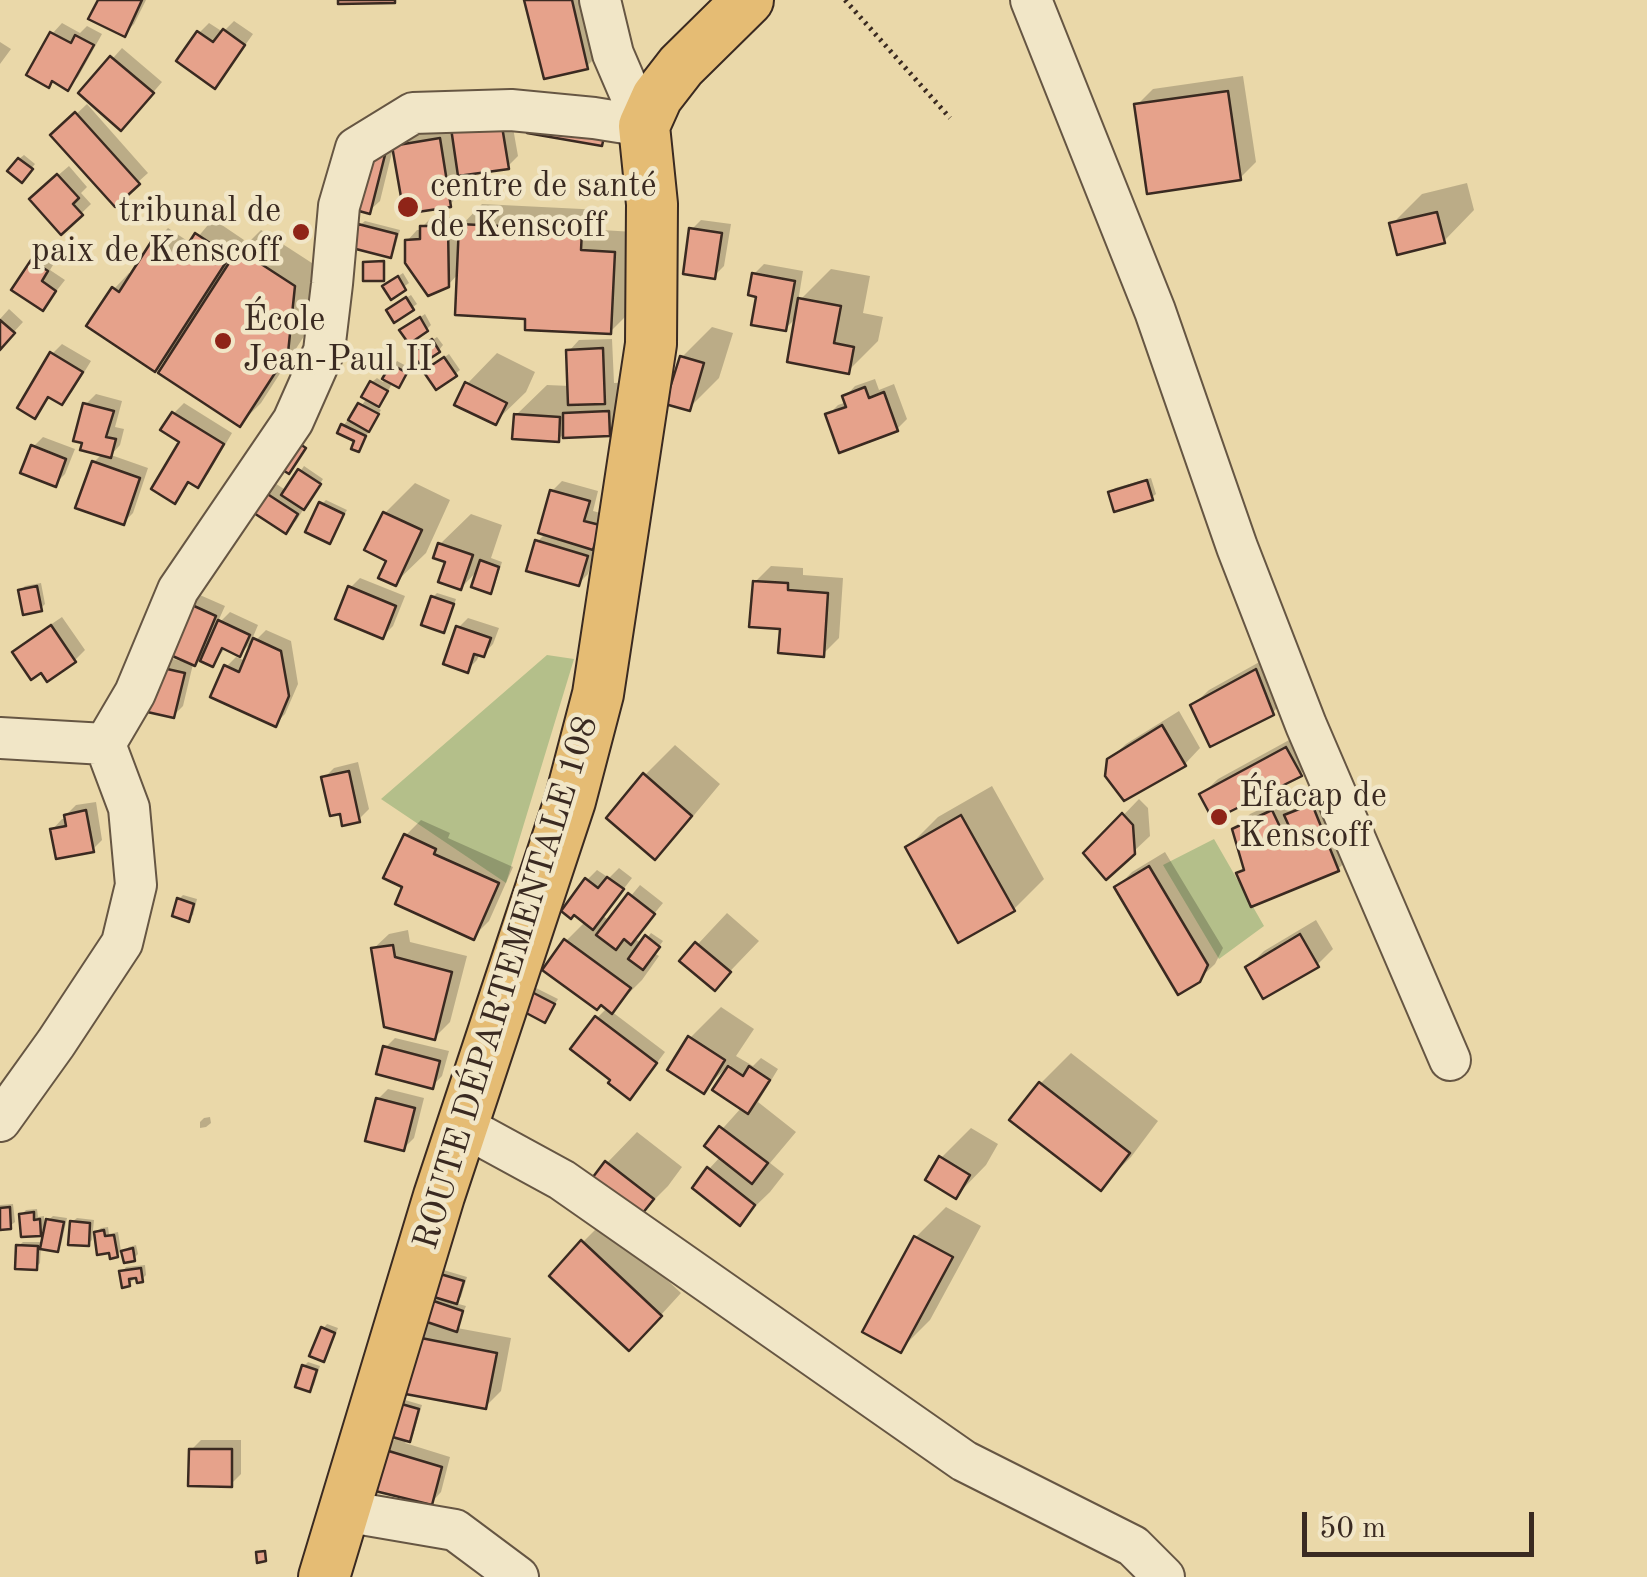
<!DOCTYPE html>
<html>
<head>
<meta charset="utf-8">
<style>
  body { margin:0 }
  #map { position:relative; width:1647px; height:1577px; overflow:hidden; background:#ead8a9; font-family:"Old Standard TT",serif }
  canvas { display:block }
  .scale { position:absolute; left:1302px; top:1512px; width:232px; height:45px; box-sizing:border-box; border:5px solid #3a2a21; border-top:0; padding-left:12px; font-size:30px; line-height:35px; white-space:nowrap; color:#3a2a21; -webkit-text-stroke:8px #f1e6c7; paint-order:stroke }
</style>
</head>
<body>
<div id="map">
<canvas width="1647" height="1577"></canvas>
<div class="scale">50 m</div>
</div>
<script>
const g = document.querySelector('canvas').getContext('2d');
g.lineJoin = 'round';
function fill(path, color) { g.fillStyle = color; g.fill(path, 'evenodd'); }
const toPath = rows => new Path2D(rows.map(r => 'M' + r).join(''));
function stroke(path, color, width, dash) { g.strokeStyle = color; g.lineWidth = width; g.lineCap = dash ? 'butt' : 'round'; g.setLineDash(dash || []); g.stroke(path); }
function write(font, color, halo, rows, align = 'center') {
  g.font = font + ' "Old Standard TT",serif'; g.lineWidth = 9; g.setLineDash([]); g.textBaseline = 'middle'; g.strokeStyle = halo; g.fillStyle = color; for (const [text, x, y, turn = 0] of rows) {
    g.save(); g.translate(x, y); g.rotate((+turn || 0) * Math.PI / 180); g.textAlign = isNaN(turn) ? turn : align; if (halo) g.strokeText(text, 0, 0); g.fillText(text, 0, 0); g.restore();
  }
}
fill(toPath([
  [547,655,574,659,506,883,381,799],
  [1214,839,1264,926,1219,959,1163,865]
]), '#b4bf8a');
fill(toPath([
  [100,0,146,0,134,24,124,34],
  [527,0,583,0,596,57,586,67],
  [234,21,253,34,224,75,199,33,209,23,223,32],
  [62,23,80,33,87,26,102,34,78,77,68,87,52,34],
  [0,42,11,49,0,64],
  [122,48,162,82,131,118,82,93],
  [1243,76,1256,162,1240,178,1137,105,1153,89],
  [87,104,148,173,138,182,54,135],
  [510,111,518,156,508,166,457,174,460,194,450,204,394,144,380,201,369,211,355,144,449,129,450,132,463,119],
  [24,155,35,164,26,175,19,159],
  [69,166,87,187,81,193,91,204,62,232,42,189],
  [1467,183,1474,210,1444,241,1392,224,1422,194],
  [482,204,602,210,601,230,635,232,631,311,610,332,527,316,459,273,448,285,407,241,417,230,422,230,422,227,432,217,457,217,458,229],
  [213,219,244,240,236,251,238,253,261,230,315,265,308,330,261,403,240,424,173,351,155,369,114,289,129,273,132,276,153,244,168,228,192,244],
  [701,220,731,224,724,266,714,276,691,230],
  [365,221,400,230,394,251,390,255,360,225],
  [43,251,56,260,50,270,65,280,43,308,14,289,33,261],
  [764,264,803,271,798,302,831,269,870,276,863,313,883,317,878,341,848,371,798,316,785,329,759,295,754,274],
  [403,273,409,283,391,296,389,282],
  [411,295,417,304,395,320,393,306],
  [9,309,23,322,0,347,0,319],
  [425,314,431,325,427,329,407,326],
  [712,327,733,333,719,378,689,408,682,357],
  [437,337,443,345,439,350,419,349],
  [612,339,614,383,639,382,640,403,609,434,563,435,558,439,516,415,547,385,570,386,569,351,579,340],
  [62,344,91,361,72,392,62,402,51,396,35,416,52,354],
  [497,353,535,372,526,392,495,422,467,384],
  [449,354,460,370,455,374,430,367],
  [397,361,410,368,403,381,393,382,383,400,376,407,381,410,359,449,358,440,343,426,347,421,350,422,367,398,365,396,372,382,377,378,383,382],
  [875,379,879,390,894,384,907,419,897,429,828,415,838,405,847,402,845,397,855,386],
  [96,394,122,401,115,427,124,429,120,445,111,455,148,468,133,513,123,523,94,462,103,453,86,404],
  [184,403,232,433,208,474,198,484,191,480,175,501,183,442,174,413],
  [43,437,75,449,65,474,55,484,33,447],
  [304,466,323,479,296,521,286,530,237,499,258,472,287,491],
  [1151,478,1156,494,1151,498,1111,492,1115,488],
  [562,481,598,491,593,511,608,515,602,537,594,545,596,546,588,574,578,584,538,541,546,533,552,491],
  [415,483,450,500,426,553,395,583,389,559,385,513],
  [326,500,347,510,329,541,322,504],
  [471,514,502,525,491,558,502,562,494,587,490,591,480,568,461,588,440,544],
  [771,566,803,568,803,575,843,578,839,638,823,654,783,627,755,582],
  [360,578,405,596,393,626,383,636,350,588],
  [41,583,45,604,41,608,21,590,25,586],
  [193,592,225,606,216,626,230,612,258,625,250,644,240,654,226,647,213,664,207,650,193,664,183,706,173,716,157,655,185,662],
  [437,593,456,599,447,626,443,630,433,597],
  [62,617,85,650,75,660,15,652,25,642],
  [468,618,499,628,493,644,483,655,480,653,477,660,467,670,458,628],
  [266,630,291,641,298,684,285,714,275,724,226,667,236,657,246,661,256,640],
  [1272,655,1288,697,1272,713,1193,705,1209,690],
  [1179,711,1200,748,1185,764,1125,798,1109,760,1126,744],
  [1302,733,1316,758,1300,774,1202,794,1218,779],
  [675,745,720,784,685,826,654,857,645,775],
  [358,762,369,809,359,819,324,778,334,768],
  [992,786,1044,879,1014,909,908,847,938,817],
  [1328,790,1354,853,1338,869,1239,874,1246,867,1235,829,1250,814,1288,796,1294,809,1303,800],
  [1139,799,1148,808,1150,836,1133,852,1087,853],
  [96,802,102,840,92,850,52,830,62,819,67,819,66,815,76,805],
  [421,820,450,833,448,838,513,867,489,921,473,937,406,886,406,835],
  [1165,852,1223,948,1215,964,1198,980,1117,887,1132,872],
  [619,868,632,878,603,916,610,921,640,885,663,903,634,938,642,944,651,933,663,941,654,953,659,956,642,980,611,1011,665,1052,639,1087,597,1018,608,1007,566,941,586,921,587,880,597,870,609,878],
  [183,895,197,899,193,915,188,919,179,899],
  [727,913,759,941,714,988,683,960],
  [1316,920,1333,949,1317,965,1248,967,1264,951],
  [408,930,410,942,467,956,450,1022,435,1037,373,949,389,934],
  [530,985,558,999,545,1020,518,1006],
  [721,1007,754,1029,736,1056,753,1066,761,1058,778,1069,758,1102,796,1132,770,1163,784,1174,770,1192,739,1222,709,1169,721,1156,707,1146,742,1107,716,1090,731,1066,729,1065,703,1091,690,1038],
  [395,1038,449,1051,442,1076,432,1086,385,1048],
  [1071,1053,1158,1121,1131,1157,1101,1187,1041,1083],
  [388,1089,424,1098,414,1138,403,1149,378,1099],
  [210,1117,211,1123,206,1127,200,1128,200,1122,204,1118],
  [971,1128,998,1144,986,1165,956,1196,941,1158],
  [637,1132,682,1167,668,1186,638,1216,607,1163],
  [13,1204,15,1222,10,1226,0,1227,0,1205],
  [946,1207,981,1226,930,1320,900,1350,916,1237],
  [37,1209,38,1217,44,1216,44,1224,53,1216,67,1218,61,1245,57,1249,41,1246,40,1263,36,1268,18,1246,23,1242,44,1242,47,1226,40,1233,21,1215,26,1210],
  [77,1218,94,1220,92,1240,88,1244,72,1222],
  [604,1221,681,1293,650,1327,583,1242],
  [108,1227,109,1234,118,1232,121,1251,117,1255,96,1233,101,1228],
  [136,1245,138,1254,134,1258,124,1251,129,1247],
  [145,1265,146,1275,142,1279,138,1275,133,1276,133,1280,129,1284,122,1272,126,1267],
  [437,1268,467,1277,461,1297,455,1303,466,1306,457,1328,511,1338,501,1391,485,1407,413,1338,430,1321],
  [327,1324,338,1328,327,1355,323,1359,323,1329],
  [308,1362,320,1366,314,1385,309,1390,304,1366],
  [405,1400,422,1405,413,1435,405,1443,450,1457,441,1492,431,1503,384,1450,398,1436,400,1404],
  [201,1440,241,1440,241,1474,231,1484,191,1450]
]), '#0003');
const building = toPath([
  [98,0,142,0,125,37,88,19,98,0],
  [338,0,395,0,395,3,338,4,338,0],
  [524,0,572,0,588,69,544,79,524,0],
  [223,29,245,45,215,89,176,61,197,31,213,42,223,29],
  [50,32,71,43,75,35,94,45,68,91,52,81,49,88,26,75,50,32],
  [110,56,154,93,121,131,78,93,110,56],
  [1228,91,1241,180,1147,194,1134,104,1228,91],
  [531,109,607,123,602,146,527,133,531,109],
  [75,112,140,184,115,207,50,135,75,112],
  [501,120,509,169,458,176,451,128,501,120],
  [375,128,386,151,370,214,337,205,375,128],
  [440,138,451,207,404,214,392,146,440,138],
  [18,158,33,169,22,183,7,171,18,158],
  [57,174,79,198,73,204,83,215,61,235,29,199,57,174],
  [1437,212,1445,243,1397,255,1389,223,1437,212],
  [358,224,397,234,391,258,352,248,358,224],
  [459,224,582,230,581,250,615,252,611,334,525,330,525,319,455,315,459,224],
  [420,226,448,226,449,287,428,296,405,263,405,240,420,239,420,226],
  [689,228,722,233,715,279,683,274,689,228],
  [195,233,230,256,155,372,86,326,112,287,119,292,151,242,178,260,195,233],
  [238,249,295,286,288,353,240,427,158,373,238,249],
  [31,260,48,271,42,281,56,291,43,311,11,290,31,260],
  [384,261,384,281,363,281,363,262,384,261],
  [752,273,795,281,786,331,751,325,756,297,748,295,752,273],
  [398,276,406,290,391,300,382,286,398,276],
  [406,297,414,310,394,323,386,310,406,297],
  [798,298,841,306,834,343,854,347,849,374,787,362,798,298],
  [420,317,428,331,409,344,399,330,420,317],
  [0,320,15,333,0,350,0,320],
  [432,339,440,352,420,365,412,353,432,339],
  [603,348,605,404,568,405,566,350,603,348],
  [50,352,83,372,62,405,48,397,35,419,17,408,50,352],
  [680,356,704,363,690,411,665,404,680,356],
  [444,357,457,376,436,390,423,371,444,357],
  [391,364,407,373,399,388,382,379,391,364],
  [370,381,388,391,379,407,361,397,370,381],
  [465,382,507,403,496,425,454,405,465,382],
  [865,387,869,398,884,392,898,431,839,453,825,414,846,407,842,396,865,387],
  [83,403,114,411,106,437,116,439,111,458,80,450,82,443,73,441,83,403],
  [358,403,379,414,369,432,348,420,358,403],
  [609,411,610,436,563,438,563,413,609,411],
  [172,412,224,444,198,488,188,482,175,504,151,489,179,442,160,430,172,412],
  [514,414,560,417,559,442,512,439,514,414],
  [341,424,366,436,359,452,351,449,354,441,337,433,341,424],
  [286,435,306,448,289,474,269,461,286,435],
  [31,445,66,459,56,487,20,473,31,445],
  [92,461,140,478,124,525,75,508,92,461],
  [298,469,321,484,304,510,281,495,298,469],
  [246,480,298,514,286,534,234,500,246,480],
  [1147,480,1153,500,1114,512,1108,492,1147,480],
  [550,490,590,501,584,521,600,525,593,550,538,533,550,490],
  [319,502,344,514,330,544,305,532,319,502],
  [383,512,422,530,396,586,378,578,386,561,364,550,383,512],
  [535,540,588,556,579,586,526,571,535,540],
  [438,543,473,555,461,590,438,582,445,562,433,558,438,543],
  [480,560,499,567,491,594,471,587,480,560],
  [753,581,788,583,788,590,828,593,824,657,778,653,780,629,749,627,753,581],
  [37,586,42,611,23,615,18,590,37,586],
  [348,586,396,606,383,639,335,619,348,586],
  [431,596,454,604,444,633,421,625,431,596],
  [181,600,216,616,195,666,159,650,181,600],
  [218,620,250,635,240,657,222,648,213,667,200,661,218,620],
  [51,625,76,662,47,682,41,673,31,680,12,652,51,625],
  [456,626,491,638,484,657,474,654,468,673,443,664,456,626],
  [253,638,281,651,289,696,276,727,210,697,224,665,239,672,253,638],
  [145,664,185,673,174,718,134,709,145,664],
  [1256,669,1274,715,1210,747,1190,705,1256,669],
  [1162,725,1186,766,1124,801,1105,776,1107,759,1162,725],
  [1286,747,1302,776,1213,820,1199,794,1286,747],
  [349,771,360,822,342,826,340,814,330,816,321,777,349,771],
  [643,773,692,816,655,860,606,818,643,773],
  [1312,804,1339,871,1251,907,1236,873,1244,870,1232,829,1272,810,1290,848,1297,844,1284,815,1312,804],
  [86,810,94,852,56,859,50,829,66,826,64,815,86,810],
  [1122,813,1133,825,1135,854,1106,880,1083,853,1122,813],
  [961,815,1015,911,958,943,905,847,961,815],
  [404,834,436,849,434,854,499,883,474,940,395,904,402,887,383,878,404,834],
  [1149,866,1208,965,1200,982,1178,995,1114,887,1149,866],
  [607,877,624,889,593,930,574,915,571,919,561,911,585,878,598,888,607,877],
  [628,893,655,914,631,945,624,939,616,950,596,935,628,893],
  [177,898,194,904,189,922,172,916,177,898],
  [1300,934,1319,967,1263,999,1245,967,1300,934],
  [645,935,660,947,643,970,628,959,645,935],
  [564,939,631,988,612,1014,601,1005,597,1010,542,970,564,939],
  [695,942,731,972,715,991,679,961,695,942],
  [393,945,395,957,452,972,435,1040,384,1027,371,948,393,945],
  [524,988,555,1004,545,1023,515,1007,524,988],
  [595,1016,657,1063,630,1100,608,1083,610,1080,570,1049,595,1016],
  [688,1036,725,1060,704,1094,667,1070,688,1036],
  [383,1046,440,1061,433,1089,376,1074,383,1046],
  [728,1066,743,1076,749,1066,770,1080,748,1114,712,1090,728,1066],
  [1039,1082,1130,1153,1101,1191,1009,1120,1039,1082],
  [376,1098,415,1108,404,1151,365,1141,376,1098],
  [719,1126,768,1163,752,1184,704,1146,719,1126],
  [939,1156,970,1175,956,1199,925,1180,939,1156],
  [605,1161,654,1199,638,1219,590,1181,605,1161],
  [707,1167,755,1205,740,1226,692,1188,707,1167],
  [10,1207,11,1229,0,1230,0,1208,10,1207],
  [34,1212,34,1220,40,1219,41,1236,21,1237,19,1214,34,1212],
  [46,1219,64,1222,58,1252,40,1249,46,1219],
  [70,1221,90,1223,89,1246,68,1245,70,1221],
  [104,1230,105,1236,114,1235,118,1257,110,1259,109,1253,97,1255,94,1232,104,1230],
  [914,1236,953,1257,901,1353,862,1332,914,1236],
  [581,1240,662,1316,629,1351,549,1276,581,1240],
  [16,1245,38,1246,37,1270,15,1269,16,1245],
  [133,1248,135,1261,124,1263,121,1251,133,1248],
  [141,1268,143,1282,137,1283,136,1278,129,1279,130,1286,122,1288,119,1271,141,1268],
  [430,1271,464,1281,457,1304,424,1294,430,1271],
  [422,1297,463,1311,457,1332,415,1318,422,1297],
  [321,1327,335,1333,324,1362,309,1356,321,1327],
  [411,1336,497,1353,486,1409,400,1393,411,1336],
  [302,1365,317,1370,310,1392,295,1387,302,1365],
  [398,1403,419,1409,410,1442,389,1436,398,1403],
  [189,1449,232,1449,232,1487,188,1486,189,1449],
  [382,1449,442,1467,432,1505,371,1490,382,1449],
  [265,1551,266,1561,257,1563,256,1552,265,1551]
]);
fill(building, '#e6a28b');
stroke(building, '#3a2a21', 2.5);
const minor = toPath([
  [600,0,613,54,644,126],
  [1031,0,1155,311,1237,547,1306,725,1450,1060],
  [0,738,105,744],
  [0,1121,56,1043,122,943,136,885,129,808,105,744,135,693,178,590,293,421,324,351,332,284,339,206,356,148,413,113,511,110,594,118,644,126],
  [463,1126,562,1180,964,1461,1133,1546,1164,1577],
  [344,1511,455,1530,518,1577]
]);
const major = toPath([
  [324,1577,439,1196,570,801,598,694,651,344,652,204,644,126,657,97,681,66,748,0]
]);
stroke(minor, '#665643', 44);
stroke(major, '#3a2a21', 54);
stroke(toPath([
  [845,0,950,118]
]), '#3a2a21', 5, [2.5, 5]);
stroke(minor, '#f1e6c7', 40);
stroke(major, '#e5bc74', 50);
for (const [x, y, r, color] of [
  [408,207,12,"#8f2418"],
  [301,232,10,"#8f2418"],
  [223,341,10,"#8f2418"],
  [1219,817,10,"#8f2418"]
]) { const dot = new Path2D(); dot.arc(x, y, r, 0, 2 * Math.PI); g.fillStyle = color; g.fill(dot); stroke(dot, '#f1e6c7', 4); }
write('35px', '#3a2a21', '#f1e6c7', [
  ["centre de santé",430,187],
  ["de Kenscoff",430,227],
  ["tribunal de",281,212,"right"],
  ["paix de Kenscoff",281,252,"right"],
  ["École",243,321],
  ["Jean-Paul II",243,361],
  ["Éfacap de",1239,797],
  ["Kenscoff",1239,837]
], 'left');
write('35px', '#3a2a21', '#f1e6c7', [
  ["ROUTE DÉPARTEMENTALE 108",507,983,-73]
]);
</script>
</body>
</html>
